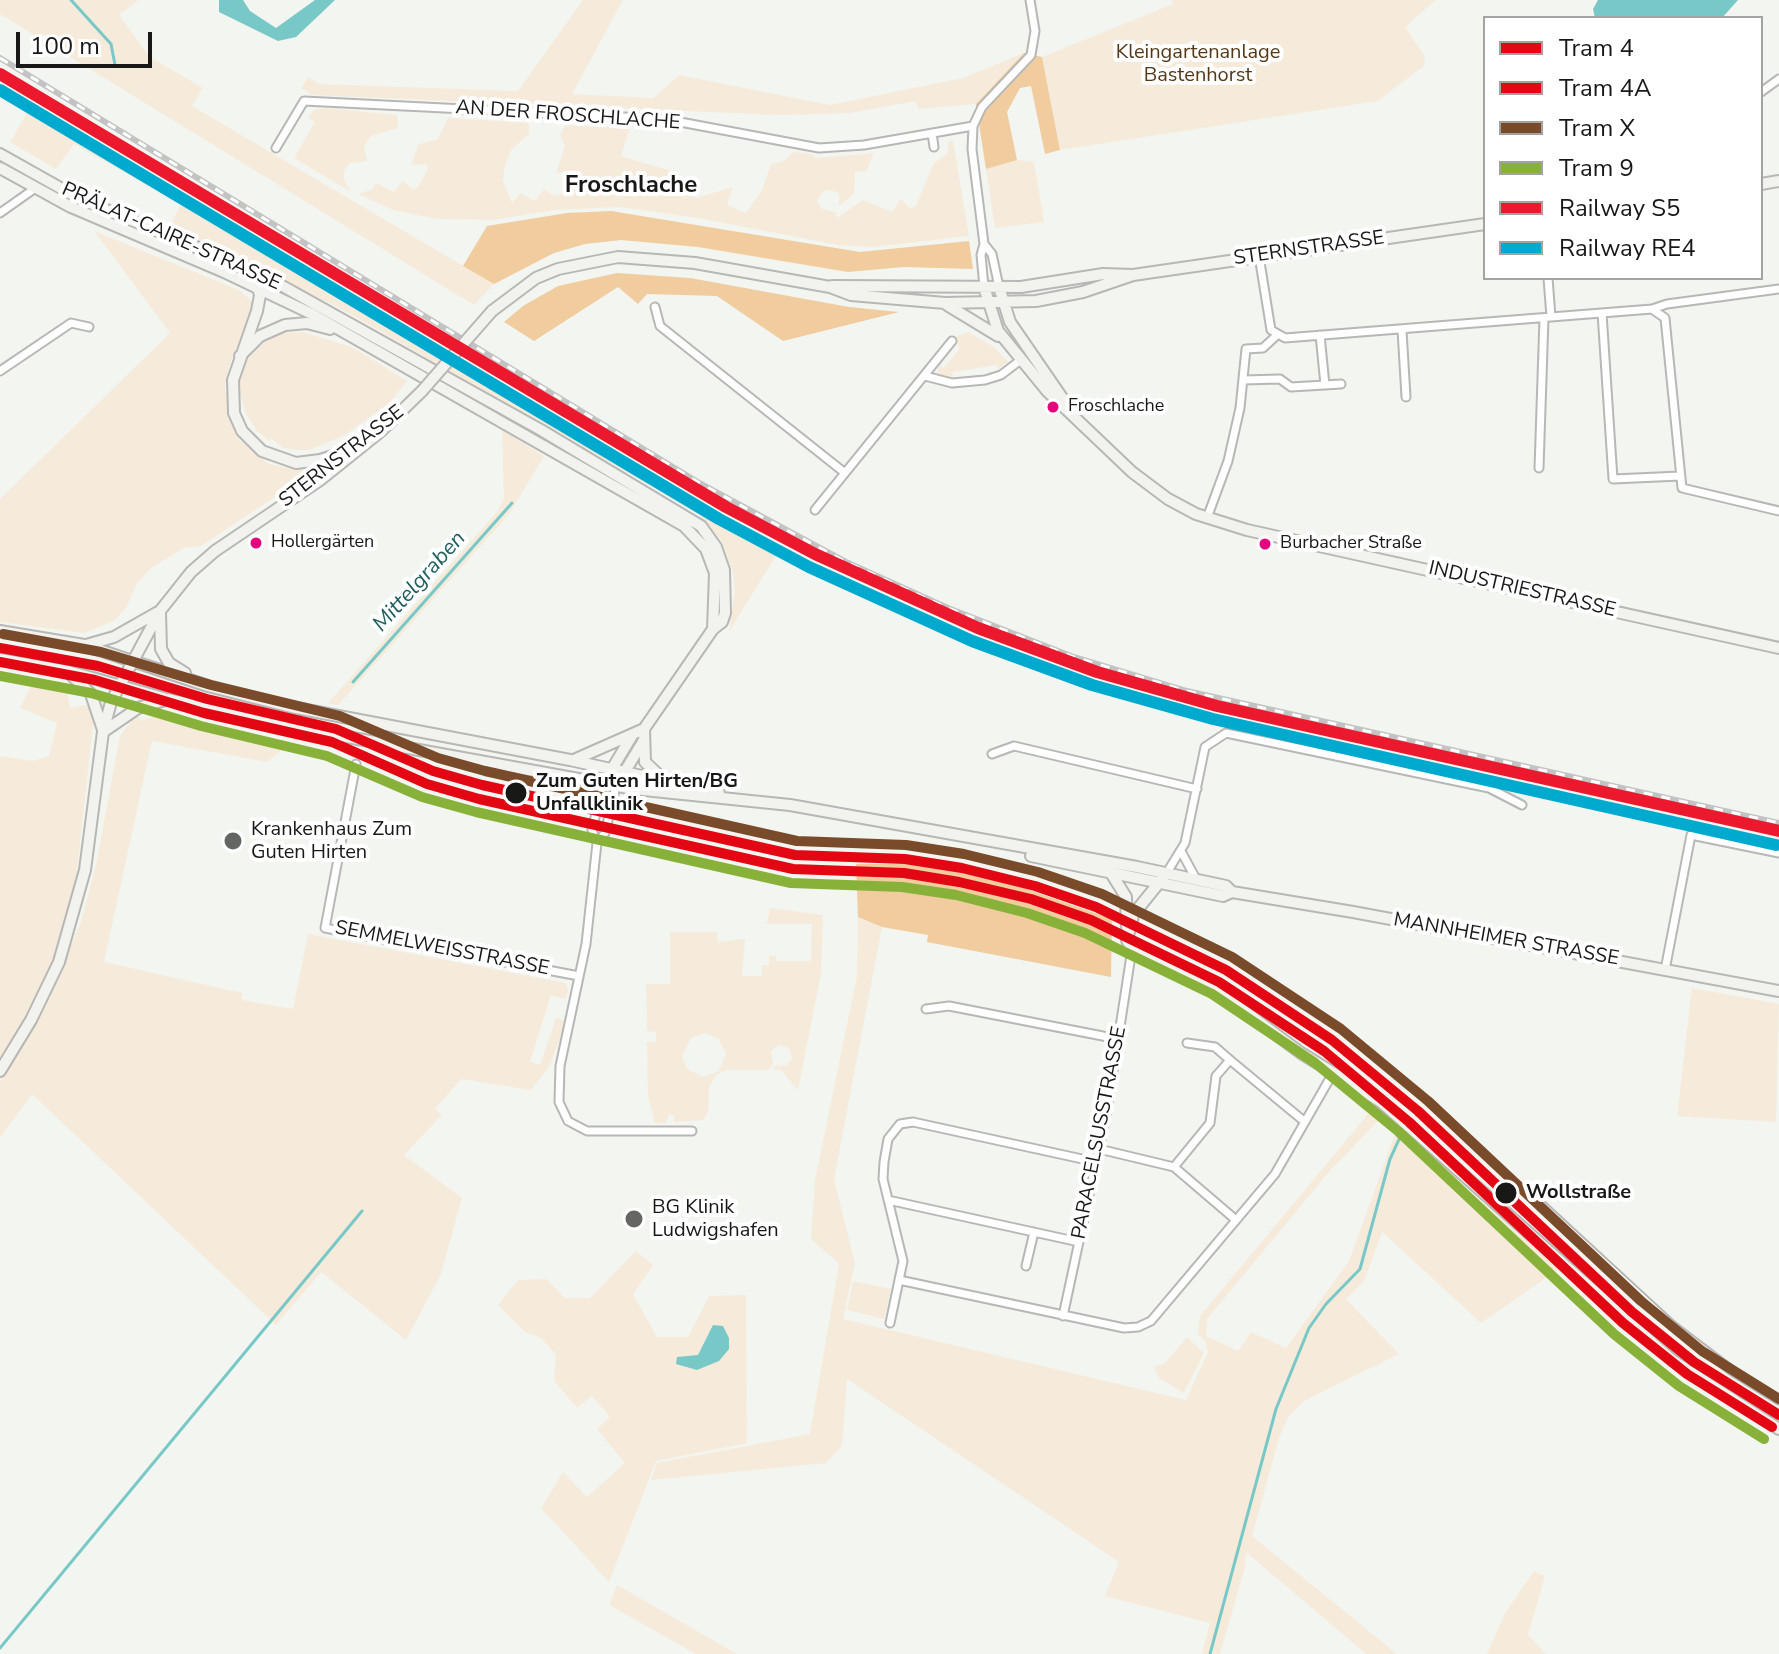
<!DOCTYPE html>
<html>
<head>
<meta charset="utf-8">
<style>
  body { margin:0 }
  #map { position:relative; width:1779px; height:1654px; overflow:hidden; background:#f2f5f0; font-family:"Nunito Sans",sans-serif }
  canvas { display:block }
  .legend { position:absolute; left:1483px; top:16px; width:280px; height:264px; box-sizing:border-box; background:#fff; border:2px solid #a3a3a2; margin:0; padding:10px 14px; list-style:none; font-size:24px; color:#181917 }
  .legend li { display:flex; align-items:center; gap:16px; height:40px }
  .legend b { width:40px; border:2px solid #a3a3a2 }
  .scale { position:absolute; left:16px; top:32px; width:136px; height:36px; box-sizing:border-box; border:4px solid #181917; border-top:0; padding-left:10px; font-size:24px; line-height:28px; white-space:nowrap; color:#181917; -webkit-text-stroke:6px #fff; paint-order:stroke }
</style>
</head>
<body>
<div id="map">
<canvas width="1779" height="1654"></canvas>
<ul class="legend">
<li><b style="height:10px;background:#e30613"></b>Tram 4</li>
<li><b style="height:10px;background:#e30613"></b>Tram 4A</li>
<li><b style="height:10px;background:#7a4b2a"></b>Tram X</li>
<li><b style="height:10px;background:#88b139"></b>Tram 9</li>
<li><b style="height:10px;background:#ec192e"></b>Railway S5</li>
<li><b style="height:10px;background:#00a9ce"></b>Railway RE4</li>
</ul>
<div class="scale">100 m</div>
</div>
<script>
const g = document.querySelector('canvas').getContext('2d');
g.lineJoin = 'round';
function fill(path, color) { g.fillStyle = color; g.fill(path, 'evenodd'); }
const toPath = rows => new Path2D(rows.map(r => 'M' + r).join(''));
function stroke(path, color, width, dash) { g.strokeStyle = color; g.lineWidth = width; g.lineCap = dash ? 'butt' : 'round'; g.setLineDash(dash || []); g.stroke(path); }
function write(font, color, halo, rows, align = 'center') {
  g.font = font + ' "Nunito Sans",sans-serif'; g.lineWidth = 8; g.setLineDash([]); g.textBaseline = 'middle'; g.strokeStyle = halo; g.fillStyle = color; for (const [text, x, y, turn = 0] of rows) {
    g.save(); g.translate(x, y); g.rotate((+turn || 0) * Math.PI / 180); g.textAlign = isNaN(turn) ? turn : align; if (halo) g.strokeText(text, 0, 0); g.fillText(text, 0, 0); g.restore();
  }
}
fill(toPath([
  [0,0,139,0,119,15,150,57,203,88,192,106,494,284,474,305,0,14],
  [583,0,623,0,572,94,653,98,679,75,830,105,963,78,1024,53,976,104,918,109,916,101,850,113,780,115,312,95,301,88,308,77,320,84,518,91],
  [1172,0,1436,0,1405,27,1424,55,1425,65,1378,101,1060,150,1042,57,1173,4],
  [31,106,780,549,729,632,735,591,733,572,722,541,696,512,336,306,168,230,181,204,74,144,56,169,10,142],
  [325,108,397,115,398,128,371,136,364,146,367,161,350,163,344,171,344,180,351,192,294,158,315,122,308,118,314,110],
  [448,118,529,123,529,134,511,150,505,166,503,181,512,203,520,193,535,201,544,189,554,196,561,194,569,177,567,171,556,173,565,146,560,135,565,125,630,128,621,156,671,171,678,189,697,198,733,187,727,205,746,213,762,190,771,164,782,162,794,152,812,154,816,158,874,153,866,172,855,171,854,194,839,206,839,194,834,191,826,190,820,195,817,202,822,209,835,212,837,218,863,200,892,212,901,199,910,208,916,206,933,164,947,154,949,141,953,141,969,236,873,247,838,245,699,218,620,207,555,210,493,220,437,219,393,210,358,194,373,189,376,183,394,192,402,181,413,189,418,187,428,169,426,164,411,165,419,144,438,139],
  [1017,160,1034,162,1044,222,995,228,986,169],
  [94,231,239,290,254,303,228,369,225,388,231,424,240,440,269,464,297,470,320,467,201,546,184,548,151,568,138,582,126,608,115,620,85,633,0,622,0,499,170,333],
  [303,332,354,348,407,381,390,402,345,435,309,450,297,450,283,448,271,438,269,441,257,431,246,414,237,383,245,362,264,342,281,333],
  [968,332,994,347,1008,362,998,369,996,365,953,372,952,379,937,376,939,365,944,368,960,348,952,338],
  [502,430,544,456,510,513,338,705,328,703,497,512,504,499],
  [36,676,66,687,70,708,91,704,93,724,77,871,70,908,54,959,27,1018,0,1061,0,756,33,761,49,756,57,723,20,708],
  [136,714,141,721,160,714,291,742,267,762,152,741,104,962,242,993,242,1000,293,1009,308,934,566,983,568,990,565,999,551,995,530,1062,540,1065,556,1018,566,1021,550,1065,531,1090,461,1079,435,1109,442,1115,404,1155,462,1198,441,1274,406,1340,321,1272,276,1325,32,1094,0,1138,0,1080,37,1022,81,922,96,865,120,736],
  [770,908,823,915,821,974,798,1090,781,1070,773,1070,776,1065,786,1066,792,1059,789,1048,779,1045,771,1051,773,1063,769,1070,727,1070,716,1075,709,1088,708,1112,703,1120,674,1122,674,1116,669,1114,666,1123,655,1123,648,1096,647,1042,656,1042,656,1032,647,1031,646,984,670,984,670,932,717,932,718,942,745,939,742,976,762,976,762,965,769,965,769,956,776,956,776,961,811,961,812,924,767,924],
  [705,1033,719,1039,726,1054,719,1071,703,1077,687,1069,682,1056,691,1038],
  [858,917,882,927,834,1179,855,1263,843,1319,1186,1400,1208,1352,1205,1341,1198,1334,1200,1316,1373,1108,1559,1269,1481,1323,1382,1232,1364,1281,1346,1299,1399,1354,1304,1401,1289,1416,1279,1438,1252,1536,1397,1654,1366,1654,1246,1552,1245,1567,1220,1654,1202,1654,1210,1623,1105,1596,1119,1562,847,1379,842,1446,826,1463,651,1480,657,1463,810,1434,839,1264,811,1239,815,1180,857,976],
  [1379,1120,1395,1134,1349,1261,1286,1348,1251,1332,1238,1351,1206,1336,1207,1319,1329,1172],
  [1692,988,1779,1004,1776,1122,1677,1116],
  [636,1251,653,1265,633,1294,657,1337,688,1337,709,1296,746,1295,747,1443,656,1461,609,1582,541,1508,563,1472,587,1497,625,1463,597,1429,610,1417,592,1396,577,1408,554,1381,556,1355,541,1338,525,1332,498,1305,518,1280,547,1279,565,1298,590,1298],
  [853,1281,891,1289,884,1319,847,1310],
  [1187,1337,1204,1353,1184,1393,1159,1378,1154,1367,1165,1363],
  [1534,1571,1545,1576,1528,1635,1546,1654,1487,1654,1505,1613],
  [617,1585,737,1654,696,1654,609,1605]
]), '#f6ebdb');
fill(toPath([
  [1024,53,1042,57,1060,150,1045,154,1031,86,1020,88,1007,112,1017,160,986,169,976,104],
  [611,211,860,252,969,241,973,269,904,267,848,272,698,247,621,240,585,244,554,253,494,284,463,266,487,226,567,213],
  [617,273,690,278,849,307,899,312,783,341,717,296,647,294,638,304,618,287,534,341,504,322,523,306,558,286],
  [856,864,909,864,953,870,1024,888,1112,919,1111,977,927,942,928,935,882,927,858,917]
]), '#f0cc9e');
fill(toPath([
  [219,0,243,0,250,11,276,28,315,0,335,0,296,37,278,41,219,12],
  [1598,0,1738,0,1722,18,1595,18,1593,9],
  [713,1325,723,1326,729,1338,729,1349,719,1361,697,1370,676,1364,677,1357,698,1355]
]), '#78c8c7');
stroke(toPath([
  [71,0,111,44,115,65],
  [68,129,68,135,405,335],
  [353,682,512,503],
  [0,1648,362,1211],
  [1210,1654,1276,1409,1309,1328,1326,1304,1360,1269,1390,1159,1401,1135]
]), '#78c8c7', 3);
const street = toPath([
  [1761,92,1779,79],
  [932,133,934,147],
  [276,148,304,101,664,119,819,148,864,145,973,126],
  [0,213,34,189],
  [984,244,992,254,999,287],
  [1259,256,1271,330,1285,338,1652,309,1665,318,1682,488,1779,511],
  [1548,278,1551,317],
  [984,287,981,255,984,244,972,149,973,126,982,107,1031,55,1035,31,1030,0],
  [655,307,660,326,845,473],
  [1652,309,1667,304,1779,289],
  [1602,313,1613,479,1680,476],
  [1402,330,1406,397],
  [1320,335,1325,385],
  [0,371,71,323,89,327],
  [925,376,952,383,985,380,1001,375,1022,359],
  [1243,380,1280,379,1291,387,1341,384],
  [1539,468,1544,318],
  [815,510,952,341],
  [1207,518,1228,461,1240,408,1246,349,1263,348,1276,336],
  [992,754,1014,746,1197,789],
  [356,764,325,928,579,976],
  [603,784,592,830,597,843,586,944,560,1066,559,1102,568,1121,587,1131,692,1131],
  [597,843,605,833,616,786],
  [1182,853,1196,879],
  [1166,874,1185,843,1205,747,1226,733,1489,788,1522,805],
  [1665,970,1691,835,1779,853],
  [926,1009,949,1006,1118,1039],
  [1187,1043,1215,1047,1230,1060],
  [1099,1149,1174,1167,1236,1220],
  [1174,1167,1210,1123,1216,1076,1230,1060,1305,1122],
  [1531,1195,1673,1326,1731,1370,1779,1400],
  [888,1200,1079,1242],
  [1026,1266,1034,1232],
  [899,1280,1124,1328,1138,1327,1151,1321,1275,1174,1333,1073],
  [1063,1316,1107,1111,1132,949],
  [890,1323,903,1261,883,1179,884,1162,888,1139,900,1124,913,1122,1096,1162]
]);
const secondary = toPath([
  [0,154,80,199,259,273,541,430,701,526,716,547,724,570,725,613,722,622,713,629,644,729,645,762,664,780],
  [0,168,71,207,224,272,312,314,684,526,706,549,715,573,713,629],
  [1761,184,1779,181],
  [257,284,260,295,257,311,233,380,234,413,242,431,262,451,296,463,320,460,354,449],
  [832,286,1021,287,1103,274,1133,275,1485,224],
  [984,287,998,331,1048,392,1132,472,1168,499,1196,514,1247,530,1779,648],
  [999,287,1010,322,1065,402],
  [947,305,998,336],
  [492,311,536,278,558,269,618,257,695,263,830,287,851,295,945,303,1036,301,1083,292,1133,275],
  [240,356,260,336,285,325,307,323,330,329],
  [160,613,161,649,169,663,185,673],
  [0,631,84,645,208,686,291,707,570,760,719,793],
  [86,645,114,637,158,612],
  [0,659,68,671,167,699,325,733,634,789,790,805,1137,867,1226,886,1232,892],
  [69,673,91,694,103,730],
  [103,732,138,708,165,700],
  [576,759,644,729],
  [603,784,633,734],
  [616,786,644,740],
  [1031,856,1223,896,1232,892,1353,912,1779,991],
  [1111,873,1126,897,1127,927],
  [1166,874,1133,915,1127,940,1132,949,1203,980,1301,1053,1381,1102,1672,1360,1779,1429],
  [0,1071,31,1020,59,962,85,870,103,732,111,702,160,611,191,572,215,551,320,480,381,431,422,391]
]);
stroke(street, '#b7b8b5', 11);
stroke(secondary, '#b7b8b5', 14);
stroke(street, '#fdfefd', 7);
stroke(secondary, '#f2f2ee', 10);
const rail = toPath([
  [0,58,701,484,846,562,948,608,1071,656,1187,691,1779,823]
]);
stroke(rail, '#c2c3c2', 6);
stroke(rail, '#fff', 3, [9]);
const secondaryBridge = toPath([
  [422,391,492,311]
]);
stroke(secondaryBridge, '#b7b8b5', 14, []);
stroke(secondaryBridge, '#f2f2ee', 10);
stroke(toPath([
  [0,74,726,507,815,554,978,628,1097,672,1217,706,1779,831]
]), '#ec192e', 12);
stroke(toPath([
  [0,90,719,519,809,567,972,641,1092,685,1213,719,1776,845]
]), '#00a9ce', 12);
stroke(toPath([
  [0,648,98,666,207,699,336,729,433,771,482,785,795,855,905,859,962,868,1035,886,1096,907,1226,970,1332,1040,1418,1111,1632,1312,1694,1362,1779,1415]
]), '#e30613', 10);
stroke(toPath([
  [0,662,95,680,204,713,332,742,427,784,479,799,793,869,904,873,959,882,1031,899,1091,920,1219,982,1324,1051,1409,1122,1623,1323,1687,1374,1772,1427]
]), '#e30613', 10);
stroke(toPath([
  [3,634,101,652,211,685,340,716,438,758,485,771,797,841,906,845,964,854,1038,872,1102,894,1232,957,1341,1029,1428,1101,1641,1301,1702,1351,1779,1399]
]), '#7a4b2a', 10);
stroke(toPath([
  [0,676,91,693,201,726,327,756,422,797,476,812,791,883,902,887,956,895,1027,913,1085,933,1212,994,1315,1063,1399,1132,1614,1334,1679,1386,1764,1439]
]), '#88b139', 10);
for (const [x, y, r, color] of [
  [1053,407,7,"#e5007d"],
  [256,543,7,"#e5007d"],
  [1265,544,7,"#e5007d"],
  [516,793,12,"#181917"],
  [233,841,10,"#646663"],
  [1506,1193,12,"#181917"],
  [634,1219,10,"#646663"]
]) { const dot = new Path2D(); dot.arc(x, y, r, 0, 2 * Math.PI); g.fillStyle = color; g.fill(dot); stroke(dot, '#fff', 3); }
write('18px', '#181917', '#fff', [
  ["Froschlache",1068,407],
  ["Hollergärten",271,543],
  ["Burbacher Straße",1280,544]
], 'left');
write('20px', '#553817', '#fff', [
  ["Kleingartenanlage",1198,53],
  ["Bastenhorst",1198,76]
]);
write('20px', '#181917', '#fff', [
  ["AN DER FROSCHLACHE",568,116,4],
  ["PRÄLAT-CAIRE-STRASSE",171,237,24],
  ["STERNSTRASSE",1309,249,-8],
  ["STERNSTRASSE",342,457,-38],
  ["INDUSTRIESTRASSE",1522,590,13],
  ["MANNHEIMER STRASSE",1506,940,10],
  ["SEMMELWEISSTRASSE",442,949,11],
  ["PARACELSUSSTRASSE",1100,1133,-79]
]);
write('bold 20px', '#181917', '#fff', [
  ["Zum Guten Hirten/BG",536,782],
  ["Unfallklinik",536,805],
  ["Wollstraße",1526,1193]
], 'left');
write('20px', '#181917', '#fff', [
  ["Krankenhaus Zum",251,830],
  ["Guten Hirten",251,853],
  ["BG Klinik",652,1208],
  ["Ludwigshafen",652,1231]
], 'left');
write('italic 22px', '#215f5f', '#fff', [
  ["Mittelgraben",420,582,-48]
]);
write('bold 24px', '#181917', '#fff', [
  ["Froschlache",631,186]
]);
</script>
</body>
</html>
